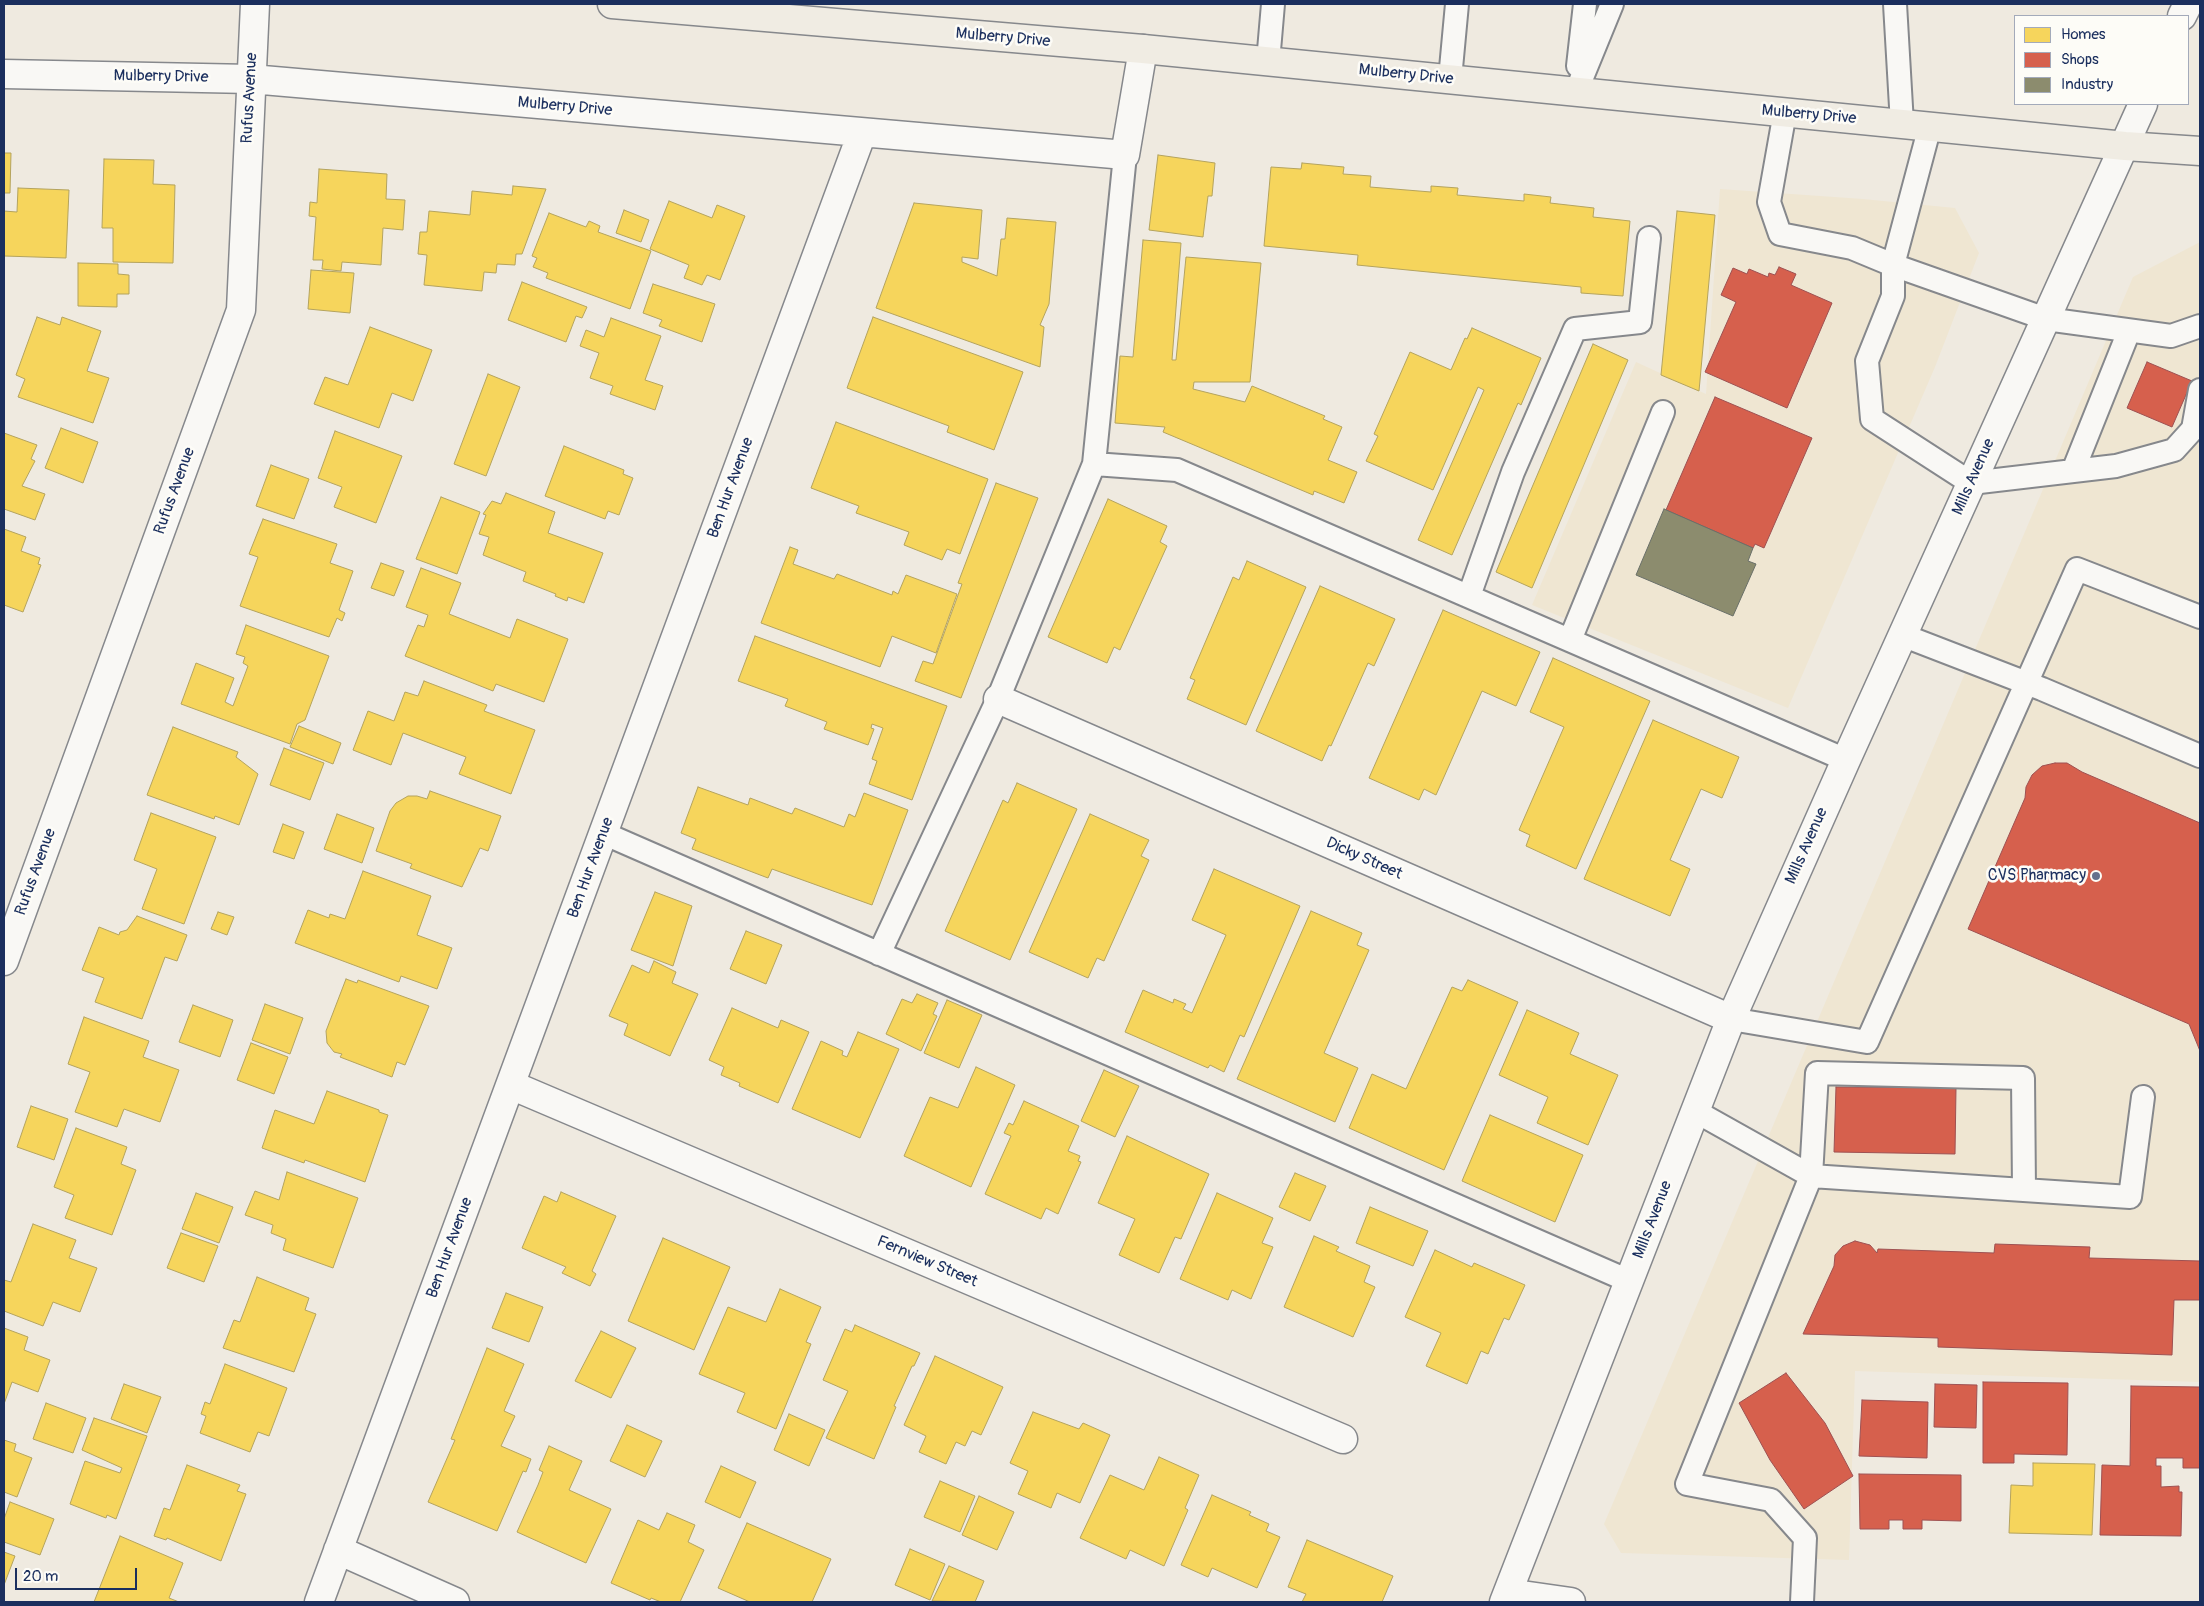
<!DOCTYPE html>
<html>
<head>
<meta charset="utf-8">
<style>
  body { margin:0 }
  #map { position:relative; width:2204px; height:1606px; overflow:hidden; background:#efeae0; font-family:Pangolin,sans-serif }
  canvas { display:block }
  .frame { position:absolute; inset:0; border:5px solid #1b2f5e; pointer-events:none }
  .legend { position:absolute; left:2014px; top:15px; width:175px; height:90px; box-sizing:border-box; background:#fdfcf7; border:1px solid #a3aaba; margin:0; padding:6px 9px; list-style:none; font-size:15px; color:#1b2f5e }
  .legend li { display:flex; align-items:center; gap:10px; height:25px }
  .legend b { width:25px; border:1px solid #a3aaba }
  .scale { position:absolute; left:15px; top:1568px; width:122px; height:22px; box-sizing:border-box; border:2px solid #1b2f5e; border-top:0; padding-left:6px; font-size:15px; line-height:18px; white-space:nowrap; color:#1b2f5e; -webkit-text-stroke:4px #fdfcf7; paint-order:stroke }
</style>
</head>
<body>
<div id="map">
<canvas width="2204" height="1606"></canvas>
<div class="frame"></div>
<ul class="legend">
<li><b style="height:14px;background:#f6d55c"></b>Homes</li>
<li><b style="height:14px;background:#d6604d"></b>Shops</li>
<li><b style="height:14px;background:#8c8c6e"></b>Industry</li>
</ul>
<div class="scale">20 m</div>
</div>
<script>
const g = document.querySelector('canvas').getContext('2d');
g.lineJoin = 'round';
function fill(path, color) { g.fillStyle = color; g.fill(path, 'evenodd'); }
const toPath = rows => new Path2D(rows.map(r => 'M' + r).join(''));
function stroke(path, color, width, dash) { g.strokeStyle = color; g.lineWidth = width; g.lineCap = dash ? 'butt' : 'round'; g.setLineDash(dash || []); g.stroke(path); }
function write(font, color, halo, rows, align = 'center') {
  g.font = font + ' Pangolin,sans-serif'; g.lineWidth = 5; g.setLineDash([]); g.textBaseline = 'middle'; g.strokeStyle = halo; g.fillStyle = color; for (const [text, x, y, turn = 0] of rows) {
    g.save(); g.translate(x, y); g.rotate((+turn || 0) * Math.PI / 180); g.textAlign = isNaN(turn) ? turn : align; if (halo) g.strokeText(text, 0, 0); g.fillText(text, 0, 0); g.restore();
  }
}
fill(toPath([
  [1720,189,1863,199,1955,208,1979,253,1935,367,1788,708,1532,605,1636,362,1706,394],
  [2200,242,2200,1382,1855,1371,1849,1560,1621,1553,1604,1524,2133,277]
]), '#efe6d2');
const homes = toPath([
  [4,153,11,153,10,193,4,193,4,153],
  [1158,155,1215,163,1212,196,1208,196,1203,237,1149,230,1158,155],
  [104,159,154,160,153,184,175,185,173,263,113,262,113,228,102,228,104,159],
  [1302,163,1344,167,1343,174,1371,176,1370,187,1431,192,1431,186,1458,188,1457,195,1524,201,1524,194,1551,197,1550,203,1594,208,1593,217,1630,221,1623,296,1581,293,1581,287,1357,265,1358,255,1264,246,1271,167,1301,169,1302,163],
  [319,169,387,174,386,199,405,200,403,230,383,228,381,265,342,262,341,271,322,269,323,260,313,260,316,217,309,216,310,202,317,203,319,169],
  [513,186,546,189,522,254,516,254,515,265,497,264,496,273,484,272,482,291,424,285,427,255,418,254,420,232,427,232,429,211,470,215,472,191,512,195,513,186],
  [18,188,69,190,66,258,4,256,4,211,17,212,18,188],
  [669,201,712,218,717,205,745,216,720,280,707,275,702,285,684,278,689,265,650,249,669,201],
  [914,203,982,210,978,259,962,257,962,262,997,276,1001,239,1005,239,1007,218,1056,222,1049,304,1040,325,1044,327,1040,367,876,308,914,203],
  [624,210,649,220,641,242,616,233,624,210],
  [1677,211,1715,215,1699,391,1661,375,1677,211],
  [549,213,586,227,589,221,600,226,598,232,651,251,630,309,546,278,548,273,533,267,537,258,532,256,549,213],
  [1143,240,1181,243,1172,360,1176,360,1186,257,1261,263,1250,382,1194,382,1193,389,1245,402,1252,386,1325,416,1323,419,1342,427,1328,460,1357,472,1344,503,1314,491,1313,495,1163,432,1165,427,1115,423,1120,356,1133,357,1143,240],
  [78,263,118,264,118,274,129,275,129,294,117,294,117,307,78,306,78,263],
  [311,270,354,273,350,313,308,309,311,270],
  [522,282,587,307,582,318,576,316,566,342,508,320,522,282],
  [653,284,715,304,702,342,659,326,662,320,643,313,653,284],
  [37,317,60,325,62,317,101,331,87,371,109,378,93,423,18,397,25,379,16,375,37,317],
  [873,317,1023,372,994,450,947,432,949,426,847,388,873,317],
  [611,318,661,336,645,380,663,386,655,410,610,394,613,386,590,378,599,353,580,346,586,330,604,337,611,318],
  [370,327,432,350,413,401,392,393,379,428,314,404,325,377,348,385,370,327],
  [1472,328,1541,358,1521,405,1518,403,1452,555,1418,540,1484,390,1478,387,1433,490,1366,461,1378,436,1374,434,1410,352,1451,370,1465,338,1467,339,1472,328],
  [1593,344,1628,360,1532,588,1496,572,1593,344],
  [488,374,520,387,486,476,454,464,488,374],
  [836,422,988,479,960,554,947,549,942,560,904,545,909,532,856,513,859,506,811,488,836,422],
  [61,428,98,442,83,483,45,468,61,428],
  [335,431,402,456,376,523,334,507,342,487,318,478,335,431],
  [4,433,37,445,31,459,35,461,22,486,45,494,35,520,4,509,4,433],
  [564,446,624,470,623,474,633,478,619,515,608,511,605,519,545,496,564,446],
  [271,465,309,479,294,519,256,506,271,465],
  [996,483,1038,498,961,698,915,681,923,661,933,664,962,584,958,583,996,483],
  [506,493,555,512,548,533,603,553,584,603,568,597,567,601,555,596,556,594,523,581,526,572,483,555,489,537,479,534,486,515,483,514,492,501,501,504,506,493],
  [441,497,480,512,457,574,416,559,441,497],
  [1108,499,1167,526,1160,542,1167,546,1120,650,1114,647,1107,663,1048,637,1108,499],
  [263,519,337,544,330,563,353,571,339,610,345,613,342,621,337,618,329,637,240,606,258,557,249,554,263,519],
  [4,529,26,537,21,551,40,558,38,564,41,565,23,612,4,605,4,529],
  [790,547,798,550,793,564,834,579,837,574,892,595,893,591,898,594,906,575,957,594,936,653,892,636,880,667,761,623,790,547],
  [1247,561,1306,587,1246,725,1187,699,1195,680,1190,678,1233,577,1239,580,1247,561],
  [381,563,404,571,394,596,371,588,381,563],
  [421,568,461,583,449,614,510,638,517,619,568,639,544,702,496,684,493,691,405,656,418,625,424,627,428,615,406,607,421,568],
  [1320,586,1395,619,1374,666,1368,663,1331,746,1329,745,1322,761,1256,731,1320,586],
  [1443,610,1540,652,1516,706,1482,691,1436,795,1424,789,1419,800,1369,778,1443,610],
  [246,625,329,656,305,720,297,724,290,744,181,704,196,663,234,678,225,702,233,706,248,666,243,663,245,657,236,654,246,625],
  [755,636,947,706,912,800,869,784,877,761,872,759,883,728,872,724,871,728,874,729,868,745,824,729,827,722,785,706,788,699,738,681,755,636],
  [1553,658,1650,701,1576,869,1526,846,1530,835,1519,830,1564,727,1530,712,1553,658],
  [424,681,487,705,484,711,535,730,511,794,459,774,466,757,403,733,391,765,353,750,368,711,394,721,405,692,418,696,424,681],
  [1653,720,1739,757,1722,798,1701,789,1670,860,1690,869,1670,916,1584,879,1653,720],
  [299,726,341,743,333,764,290,747,299,726],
  [173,727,238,752,236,757,258,774,239,825,215,816,214,819,147,795,173,727],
  [284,748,324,763,310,800,270,785,284,748],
  [1017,783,1077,809,1010,960,945,931,1003,800,1008,803,1017,783],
  [698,787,748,805,750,798,792,814,795,808,844,827,849,814,855,817,864,793,908,810,872,905,772,869,768,878,692,849,696,839,681,833,698,787],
  [430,791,501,816,488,851,480,848,462,887,410,868,412,864,376,851,390,811,396,803,408,796,417,796,427,799,430,791],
  [151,813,216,837,184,924,142,909,157,869,134,860,151,813],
  [337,814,374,828,362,863,324,849,337,814],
  [1090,814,1149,840,1141,856,1149,860,1104,961,1097,958,1088,978,1029,952,1090,814],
  [283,824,304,832,294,859,273,852,283,824],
  [1214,869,1300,906,1244,1037,1240,1035,1224,1072,1210,1065,1208,1068,1125,1032,1143,990,1173,1003,1174,999,1186,1004,1183,1009,1192,1013,1226,935,1192,920,1214,869],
  [363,871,431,896,417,935,452,948,437,989,401,976,399,982,295,943,308,910,329,918,330,914,345,919,363,871],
  [655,892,692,906,673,966,631,950,655,892],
  [1311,911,1362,933,1357,945,1369,950,1324,1053,1358,1068,1335,1122,1237,1079,1311,911],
  [218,912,234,917,227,935,211,929,218,912],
  [137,916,187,935,177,961,165,957,142,1019,95,1002,104,978,82,970,99,927,119,935,120,932,127,930,137,916],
  [746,931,782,945,766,984,730,969,746,931],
  [654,961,676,972,672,983,698,994,670,1056,624,1035,628,1024,609,1016,632,965,649,973,654,961],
  [346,979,357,983,358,980,429,1006,405,1065,397,1062,392,1077,340,1057,342,1054,334,1052,327,1043,326,1031,346,979],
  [1468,980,1518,1002,1444,1170,1349,1128,1372,1074,1406,1089,1452,987,1462,991,1468,980],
  [917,994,938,1003,933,1014,937,1016,921,1051,886,1034,902,999,912,1003,917,994],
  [947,1000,982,1015,959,1068,924,1053,947,1000],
  [265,1004,303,1018,290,1054,252,1040,265,1004],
  [193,1005,233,1020,220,1057,179,1042,193,1005],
  [732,1008,778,1028,781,1020,809,1032,778,1103,739,1086,740,1083,721,1075,724,1067,709,1060,732,1008],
  [1527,1010,1579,1033,1570,1054,1618,1075,1588,1145,1537,1123,1548,1097,1499,1075,1527,1010],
  [84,1017,149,1041,143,1057,179,1070,160,1122,124,1109,117,1127,75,1112,90,1072,68,1064,84,1017],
  [858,1032,899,1049,860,1138,792,1109,821,1041,843,1051,842,1055,847,1057,858,1032],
  [251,1043,288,1057,274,1094,237,1080,251,1043],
  [976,1067,1015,1085,971,1187,904,1156,930,1097,958,1108,976,1067],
  [1104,1070,1139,1086,1115,1137,1081,1121,1104,1070],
  [327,1091,379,1110,379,1112,388,1115,365,1182,305,1160,304,1163,262,1148,275,1110,314,1124,327,1091],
  [1024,1101,1079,1126,1068,1151,1080,1156,1078,1161,1081,1162,1058,1214,1046,1208,1041,1219,985,1194,1011,1136,1004,1133,1009,1123,1013,1125,1024,1101],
  [31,1106,68,1119,54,1160,17,1147,31,1106],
  [1490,1115,1583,1155,1555,1222,1462,1181,1490,1115],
  [76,1128,127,1147,121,1164,136,1170,112,1235,65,1218,74,1195,54,1187,76,1128],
  [1127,1136,1209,1174,1181,1239,1175,1237,1159,1273,1119,1255,1135,1219,1098,1203,1127,1136],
  [287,1172,358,1198,333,1268,283,1250,286,1239,271,1233,273,1225,245,1215,255,1191,279,1200,287,1172],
  [1295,1173,1326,1186,1310,1221,1279,1207,1295,1173],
  [561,1192,616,1216,592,1271,596,1274,590,1286,562,1273,566,1267,522,1248,544,1196,557,1202,561,1192],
  [196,1193,233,1207,219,1243,182,1229,196,1193],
  [1217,1193,1273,1218,1262,1243,1273,1247,1251,1299,1232,1290,1228,1300,1180,1279,1217,1193],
  [1370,1207,1428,1231,1413,1266,1356,1243,1370,1207],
  [33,1224,76,1240,69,1258,97,1268,80,1312,53,1302,43,1326,4,1311,4,1280,11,1282,33,1224],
  [181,1233,218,1246,204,1282,167,1268,181,1233],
  [1314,1236,1339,1247,1336,1251,1370,1266,1364,1282,1375,1287,1353,1337,1284,1307,1314,1236],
  [663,1238,730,1267,694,1350,628,1321,663,1238],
  [1435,1250,1472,1267,1474,1263,1525,1285,1509,1320,1504,1318,1488,1354,1481,1351,1467,1384,1426,1366,1441,1333,1405,1317,1435,1250],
  [257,1277,309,1298,305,1310,316,1314,294,1372,223,1348,234,1320,240,1322,257,1277],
  [780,1289,821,1307,806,1342,811,1344,776,1429,737,1412,745,1393,699,1374,728,1307,766,1322,780,1289],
  [506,1293,543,1307,529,1342,492,1328,506,1293],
  [855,1325,920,1353,914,1366,912,1366,894,1406,896,1407,874,1459,826,1438,848,1391,823,1380,845,1329,852,1332,855,1325],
  [4,1328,28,1337,24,1350,50,1360,38,1392,12,1382,4,1404,4,1328],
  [601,1331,636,1348,611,1398,575,1381,601,1331],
  [487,1348,524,1364,504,1411,515,1416,501,1446,531,1459,526,1472,523,1471,497,1531,428,1502,455,1440,451,1439,487,1348],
  [935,1356,1003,1387,981,1435,972,1431,965,1446,956,1442,946,1464,919,1452,926,1436,904,1425,935,1356],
  [225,1364,287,1388,269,1436,258,1432,250,1452,200,1433,206,1416,201,1414,205,1402,210,1404,225,1364],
  [124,1384,161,1397,147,1433,111,1419,124,1384],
  [46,1403,86,1418,73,1453,33,1439,46,1403],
  [1033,1412,1079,1429,1083,1423,1110,1435,1080,1503,1057,1493,1051,1508,1018,1494,1028,1471,1010,1463,1033,1412],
  [789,1414,825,1430,809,1466,774,1450,789,1414],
  [94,1418,147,1436,116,1519,107,1515,106,1518,70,1504,85,1461,120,1473,122,1468,82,1450,94,1418],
  [627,1425,662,1441,645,1477,610,1461,627,1425],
  [4,1440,16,1444,14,1451,32,1458,17,1497,4,1492,4,1440],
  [549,1446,582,1461,569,1490,611,1509,586,1563,517,1532,538,1485,543,1472,539,1470,549,1446],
  [1159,1457,1199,1475,1185,1508,1188,1510,1164,1566,1130,1550,1126,1559,1080,1538,1110,1475,1144,1490,1159,1457],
  [2033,1463,2095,1464,2092,1535,2009,1533,2011,1485,2033,1486,2033,1463],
  [187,1465,240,1485,237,1491,246,1494,221,1561,167,1538,166,1540,154,1536,164,1508,170,1510,187,1465],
  [721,1466,756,1482,740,1518,705,1502,721,1466],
  [940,1481,975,1496,960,1532,924,1517,940,1481],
  [1212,1495,1251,1512,1249,1515,1269,1524,1266,1531,1280,1537,1257,1588,1212,1568,1208,1577,1181,1565,1212,1495],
  [979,1496,1014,1512,997,1550,962,1535,979,1496],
  [10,1502,54,1519,40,1555,4,1542,4,1519,10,1502],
  [667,1513,695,1525,688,1542,704,1550,680,1602,661,1602,651,1598,650,1600,611,1583,638,1520,659,1530,667,1513],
  [747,1523,831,1559,812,1602,750,1602,718,1588,747,1523],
  [120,1536,183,1563,169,1598,179,1602,94,1602,120,1536],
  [1307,1540,1393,1576,1382,1602,1302,1602,1306,1594,1288,1587,1307,1540],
  [910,1549,945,1564,930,1600,895,1585,910,1549],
  [4,1552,15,1556,4,1585,4,1552],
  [949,1566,984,1581,975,1602,932,1601,949,1566]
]);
fill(homes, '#f6d55c');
stroke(homes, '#b4a35d', 1);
const shops = toPath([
  [1779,267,1796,274,1791,285,1832,303,1787,408,1705,372,1736,302,1721,295,1733,268,1747,274,1749,269,1768,277,1769,273,1775,275,1779,267],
  [2147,362,2192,381,2172,427,2127,408,2147,362],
  [1715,397,1812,438,1764,548,1755,544,1753,548,1666,510,1715,397],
  [2055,763,2067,763,2082,772,2200,823,2200,1051,2189,1024,1968,929,2025,798,2026,787,2032,775,2042,766,2055,763],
  [1836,1087,1956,1088,1955,1154,1834,1152,1836,1087],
  [1855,1241,1870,1245,1877,1253,1878,1249,1994,1253,1995,1244,2090,1247,2089,1258,2200,1261,2200,1300,2174,1300,2172,1355,1938,1347,1938,1338,1803,1334,1834,1266,1835,1255,1843,1246,1855,1241],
  [1786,1373,1825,1423,1853,1476,1804,1509,1770,1460,1739,1403,1786,1373],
  [1983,1382,2068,1383,2067,1455,2014,1454,2014,1463,1983,1463,1983,1382],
  [1935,1384,1977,1385,1976,1428,1934,1427,1935,1384],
  [2131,1386,2200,1387,2200,1468,2183,1468,2183,1458,2156,1458,2156,1466,2161,1466,2161,1487,2179,1486,2179,1492,2182,1492,2181,1536,2100,1535,2102,1465,2130,1466,2131,1386],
  [1862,1400,1928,1402,1927,1458,1859,1456,1862,1400],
  [1859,1474,1961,1475,1961,1521,1922,1520,1922,1529,1903,1529,1903,1520,1889,1520,1889,1529,1860,1529,1859,1474]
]);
fill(shops, '#d6604d');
stroke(shops, '#9e5152', 1);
const industry = toPath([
  [1664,509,1753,548,1748,561,1756,564,1733,616,1636,575,1664,509]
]);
fill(industry, '#8c8c6e');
stroke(industry, '#6a7069', 1);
const lane = toPath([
  [1895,4,1902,124],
  [1268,62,1273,4],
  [1578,66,1585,4],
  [1450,79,1457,4],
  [1576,92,1612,4],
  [1785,112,1769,202,1780,234,1852,248,1893,265,1893,296,1867,361,1872,419,1971,483,2116,466,2174,450,2193,429,2200,390],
  [1930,126,1893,265,2046,319,2171,336,2200,326],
  [1094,464,1177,470,1846,760],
  [2073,471,2129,331],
  [1469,596,1513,472,1575,329,1640,322,1649,238],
  [1902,635,2042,689,2200,756],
  [1570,640,1663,412],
  [603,833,1629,1281],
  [879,954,998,699,1094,464,1125,155],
  [1731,1019,1867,1042,2077,569,2200,617],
  [1695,1111,1811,1176,2130,1197,2143,1097],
  [1802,1602,1805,1538,1771,1500,1687,1484,1811,1176,1817,1073,2023,1078,2024,1190]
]);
const street = toPath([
  [4,74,251,79,1125,155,1143,49],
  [998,699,1731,1019],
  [4,961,241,310,255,4],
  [511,1085,1343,1439],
  [338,1550,455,1602],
  [319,1602,862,133]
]);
const secondary = toPath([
  [2182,16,2188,4],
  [1508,1593,1571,1602],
  [1504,1602,1731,1019,1846,760,2143,104]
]);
const primary = toPath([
  [612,4,1143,49,2125,146,2200,151]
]);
stroke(lane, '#86888c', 26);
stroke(street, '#86888c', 31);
stroke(secondary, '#86888c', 31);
stroke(primary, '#86888c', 31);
stroke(lane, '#f9f8f5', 22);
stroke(street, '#f9f8f5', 28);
stroke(secondary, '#f9f8f5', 28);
stroke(primary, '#f0ece3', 28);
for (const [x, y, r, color] of [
  [2096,876,5,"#65708c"]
]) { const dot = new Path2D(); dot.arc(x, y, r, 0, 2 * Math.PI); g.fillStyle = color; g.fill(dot); stroke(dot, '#fdfcf7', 2); }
write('16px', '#1b2f5e', '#fdfcf7', [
  ["Mulberry Drive",1003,38,5],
  ["Mulberry Drive",1406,75,6],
  ["Mulberry Drive",161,77,1],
  ["Rufus Avenue",250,98,-87],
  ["Mulberry Drive",565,107,5],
  ["Mulberry Drive",1809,115,5],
  ["Mills Avenue",1974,477,-66],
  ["Ben Hur Avenue",731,488,-70],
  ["Rufus Avenue",175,491,-70],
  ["Mills Avenue",1807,846,-66],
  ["Dicky Street",1364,859,24],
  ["Ben Hur Avenue",591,868,-70],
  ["Rufus Avenue",36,872,-70],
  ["Mills Avenue",1653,1220,-69],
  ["Ben Hur Avenue",450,1248,-70],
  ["Fernview Street",927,1262,23]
]);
write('16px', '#1b2f5e', '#fdfcf7', [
  ["CVS Pharmacy",2086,876]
], 'right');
</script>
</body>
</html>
